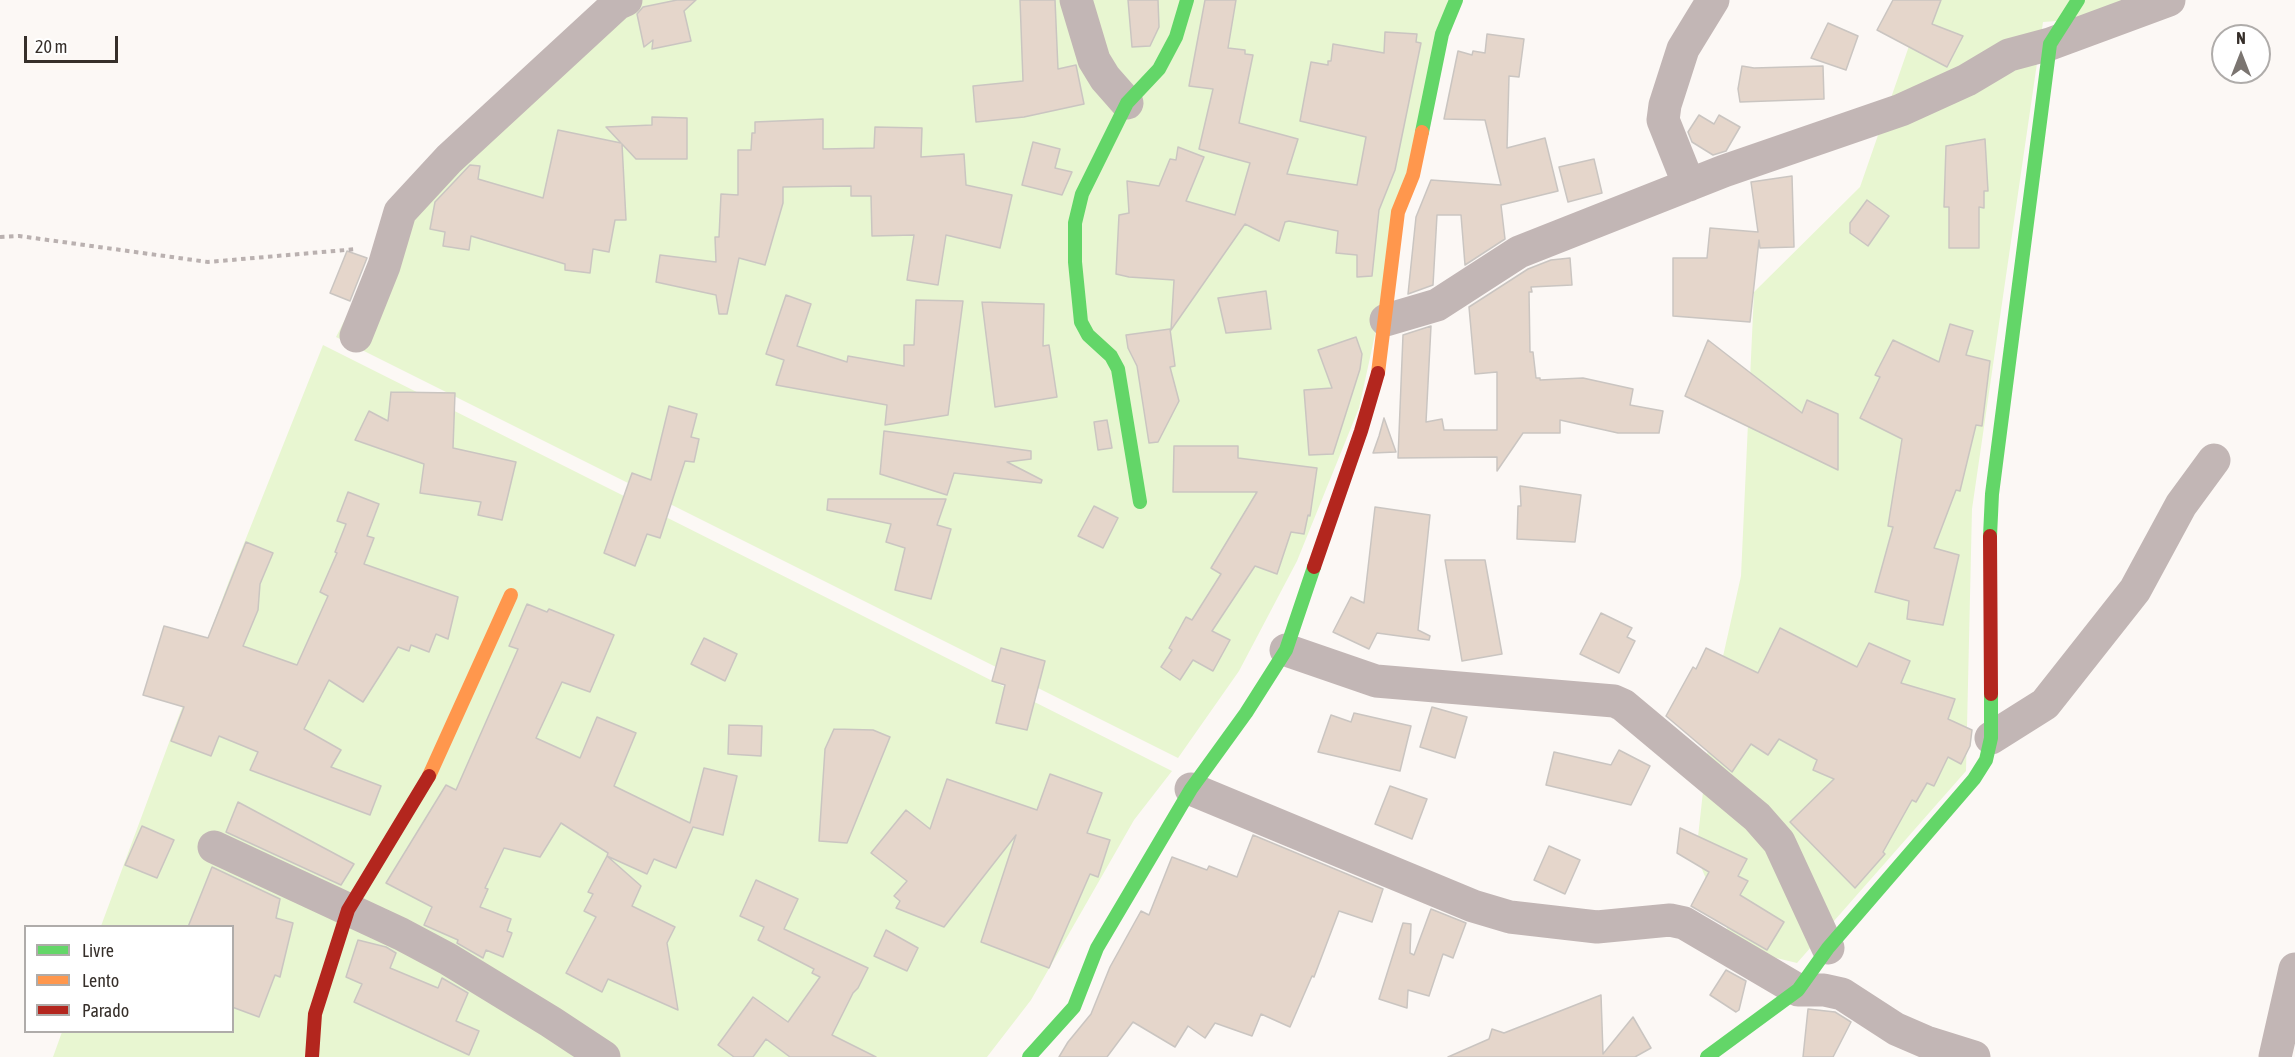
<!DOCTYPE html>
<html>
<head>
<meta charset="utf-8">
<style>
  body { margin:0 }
  #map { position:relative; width:2295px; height:1057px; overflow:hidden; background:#fcf8f5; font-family:"Asap Condensed",sans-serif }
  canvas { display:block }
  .legend { position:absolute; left:24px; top:925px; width:210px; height:108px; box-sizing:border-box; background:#fff; border:2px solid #afacaa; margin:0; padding:8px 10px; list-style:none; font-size:18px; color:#362f2a }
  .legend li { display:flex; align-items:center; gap:12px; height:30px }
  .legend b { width:30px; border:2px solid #afacaa }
  .north { position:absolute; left:2211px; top:24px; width:60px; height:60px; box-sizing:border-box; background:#fff; border:2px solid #afacaa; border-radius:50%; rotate:0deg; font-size:16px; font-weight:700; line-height:24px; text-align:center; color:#362f2a }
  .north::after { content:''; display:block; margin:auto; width:21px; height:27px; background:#7b7571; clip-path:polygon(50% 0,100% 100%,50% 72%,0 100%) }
  .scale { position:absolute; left:24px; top:36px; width:94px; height:27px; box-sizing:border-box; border:3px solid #362f2a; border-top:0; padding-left:8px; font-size:18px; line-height:21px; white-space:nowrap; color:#362f2a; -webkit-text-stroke:4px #fff; paint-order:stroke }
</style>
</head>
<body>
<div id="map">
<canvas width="2295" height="1057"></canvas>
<ul class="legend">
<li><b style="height:8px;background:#63d668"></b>Livre</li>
<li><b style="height:8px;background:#ff974d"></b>Lento</li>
<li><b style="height:8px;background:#b3261e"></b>Parado</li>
</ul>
<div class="north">N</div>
<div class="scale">20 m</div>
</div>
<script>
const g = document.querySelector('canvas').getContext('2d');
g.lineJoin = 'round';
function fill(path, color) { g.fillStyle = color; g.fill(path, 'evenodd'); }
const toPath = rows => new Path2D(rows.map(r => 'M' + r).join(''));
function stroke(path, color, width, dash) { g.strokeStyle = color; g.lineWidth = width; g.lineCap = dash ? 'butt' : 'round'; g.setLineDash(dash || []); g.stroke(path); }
fill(toPath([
  [627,0,1448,0,1359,408,1297,561,1239,671,1178,758,336,337,382,247],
  [1925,0,2143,0,2085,19,2043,22,1972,509,1966,771,1797,963,1768,956,1728,931,1696,855,1713,701,1741,576,1754,292,1860,187],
  [323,345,1172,771,1134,820,1031,1000,987,1057,53,1057,62,1032,232,1032,232,926,101,926,229,581]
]), '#e8f6d1');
const building = toPath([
  [677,0,696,0,684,11,691,41,652,49,653,40,644,47,637,14,643,7,677,0],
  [1020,0,1055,0,1058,69,1076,65,1084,104,1024,117,976,122,973,86,1023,81,1020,0],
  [1128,0,1158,0,1159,27,1150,46,1132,47,1128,0],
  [1205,0,1236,0,1228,48,1245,50,1245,54,1253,55,1239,123,1298,139,1287,174,1357,185,1366,137,1300,121,1311,62,1328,65,1328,61,1331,61,1333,44,1384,53,1385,32,1417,34,1416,42,1421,43,1395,170,1379,210,1372,276,1357,277,1357,255,1336,253,1338,231,1289,221,1285,222,1279,241,1245,224,1171,330,1174,280,1129,277,1116,274,1119,215,1129,213,1127,181,1159,186,1170,159,1176,160,1178,147,1204,157,1186,201,1235,215,1250,163,1199,149,1213,89,1189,86,1205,0],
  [1893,0,1941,0,1932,24,1963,36,1947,67,1877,30,1893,0],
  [1828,23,1858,36,1846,70,1811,58,1828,23],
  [1487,34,1524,39,1519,77,1509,76,1507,148,1545,138,1558,191,1501,205,1505,239,1465,265,1461,215,1437,215,1433,285,1408,294,1416,217,1431,180,1501,185,1485,120,1444,119,1458,51,1472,55,1473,51,1485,53,1487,34],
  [1742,66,1754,68,1823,66,1824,99,1740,102,1738,89,1742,66],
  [1699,115,1714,124,1719,115,1740,127,1726,151,1713,155,1692,142,1688,132,1699,115],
  [652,117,687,118,687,159,636,159,622,144,626,220,615,220,609,252,593,249,590,273,565,270,565,264,471,236,469,250,443,246,445,232,430,229,435,202,470,165,480,166,478,179,543,198,558,130,621,143,606,127,652,125,652,117],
  [823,119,823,149,874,148,875,127,922,128,921,157,964,154,966,185,1012,195,1000,248,946,235,938,285,907,280,914,235,872,236,871,196,851,196,851,186,783,187,783,203,765,265,739,258,727,314,719,314,716,295,656,282,660,255,716,262,715,237,719,237,721,194,738,195,738,150,751,150,752,133,755,133,755,122,823,119],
  [1985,139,1988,191,1984,191,1984,208,1979,207,1979,248,1949,248,1949,207,1944,207,1946,146,1985,139],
  [1033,142,1060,149,1055,168,1072,172,1062,195,1022,185,1033,142],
  [1594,159,1602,193,1568,202,1559,167,1594,159],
  [1792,176,1794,247,1760,248,1759,240,1750,322,1673,316,1673,258,1707,258,1710,228,1758,232,1751,182,1792,176],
  [1867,200,1889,216,1868,246,1850,233,1850,223,1867,200],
  [347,251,367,258,350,301,330,293,347,251],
  [1570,258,1572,285,1531,287,1532,292,1529,292,1530,352,1533,352,1536,378,1540,378,1540,380,1583,378,1633,389,1630,405,1663,411,1659,433,1618,433,1560,420,1560,433,1523,433,1497,471,1497,457,1398,458,1403,335,1431,326,1426,422,1442,419,1444,430,1497,430,1497,372,1475,374,1469,307,1528,269,1551,260,1570,258],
  [1266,291,1271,329,1226,333,1218,298,1266,291],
  [786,295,811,304,797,346,847,362,848,356,904,366,904,345,914,345,916,300,963,301,948,415,885,425,887,405,776,385,784,360,766,354,786,295],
  [982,302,1044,304,1043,346,1049,345,1057,397,995,407,982,302],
  [1950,324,1973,331,1966,355,1990,361,1982,426,1976,425,1960,491,1956,490,1934,548,1959,555,1943,625,1907,619,1909,601,1875,592,1893,527,1888,526,1902,439,1860,418,1880,377,1875,375,1893,340,1939,362,1950,324],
  [1170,329,1175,366,1170,367,1179,401,1158,442,1149,443,1137,366,1128,348,1126,335,1170,329],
  [1356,337,1362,354,1360,369,1333,454,1309,455,1304,390,1332,388,1318,350,1356,337],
  [1708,340,1802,413,1807,400,1838,414,1838,470,1685,396,1708,340],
  [391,392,455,393,453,448,516,462,502,520,478,515,481,502,420,493,424,464,355,440,369,411,388,421,391,392],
  [669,406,697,414,691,437,699,439,694,462,685,461,660,538,647,534,635,566,604,553,632,473,651,480,669,406],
  [1384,418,1396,452,1373,453,1379,436,1384,418],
  [1107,420,1112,448,1098,450,1094,422,1107,420],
  [884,431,1031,451,1031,459,1007,462,1042,480,1041,483,954,473,947,495,880,474,884,431],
  [1174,446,1238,446,1238,458,1317,468,1310,516,1308,515,1304,534,1291,532,1277,574,1255,566,1212,631,1230,640,1213,671,1193,660,1180,680,1161,667,1172,650,1169,648,1186,617,1192,620,1221,574,1211,568,1257,492,1173,492,1174,446],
  [1520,486,1581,495,1575,542,1517,539,1518,506,1521,506,1520,486],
  [348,492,379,504,367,536,374,538,364,564,458,597,448,639,436,634,429,652,411,645,409,651,398,647,363,702,329,680,304,729,341,750,331,767,381,786,370,815,250,770,258,752,219,736,211,756,171,741,184,707,143,695,164,626,208,638,246,542,273,553,260,584,258,610,243,646,297,665,328,596,320,592,337,553,335,552,346,524,337,521,348,492],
  [828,499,946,499,937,525,951,529,931,599,895,590,905,548,886,542,891,524,827,510,828,499],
  [1094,506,1118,518,1103,548,1078,536,1094,506],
  [1375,507,1430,515,1418,630,1430,636,1429,640,1377,633,1369,649,1333,632,1351,597,1364,603,1375,507],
  [1445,560,1485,560,1502,654,1462,661,1445,560],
  [527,604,547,612,549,609,614,635,590,692,562,682,536,738,580,758,597,717,636,733,614,786,690,823,704,768,737,776,723,835,693,827,676,868,654,859,647,874,607,856,608,853,561,823,540,857,504,848,485,888,488,889,480,907,511,919,507,931,512,933,503,957,486,950,483,958,457,943,458,940,424,925,432,907,386,883,446,785,456,790,518,649,509,646,527,604],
  [1601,613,1632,628,1627,637,1635,641,1619,673,1580,654,1601,613],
  [1780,628,1857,667,1869,643,1910,661,1901,683,1955,699,1948,719,1972,730,1970,746,1961,764,1948,757,1934,786,1927,783,1916,802,1912,800,1883,852,1885,854,1855,888,1790,822,1834,779,1813,770,1817,760,1779,739,1768,755,1751,744,1732,772,1666,716,1693,667,1696,669,1706,648,1758,673,1780,628],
  [704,638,737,654,725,681,691,664,704,638],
  [1001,648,1045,661,1027,730,996,723,1005,685,992,681,1001,648],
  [1432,707,1467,717,1455,758,1420,747,1432,707],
  [1354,713,1411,726,1400,771,1318,752,1331,715,1351,722,1354,713],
  [729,725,762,726,761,756,728,754,729,725],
  [834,729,873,730,890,737,847,843,819,841,825,749,834,729],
  [1619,750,1650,766,1631,805,1546,785,1554,752,1611,765,1619,750],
  [1050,774,1102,793,1087,833,1110,840,1098,877,1090,874,1049,968,981,942,1016,835,944,927,896,908,900,901,894,896,907,881,871,853,906,810,930,829,947,779,1037,810,1050,774],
  [1390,786,1427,799,1412,839,1375,824,1390,786],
  [238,802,354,864,341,885,226,832,238,802],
  [142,826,174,840,157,878,125,865,142,826],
  [1680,828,1747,859,1738,876,1748,881,1740,895,1784,922,1767,950,1691,906,1709,872,1677,853,1680,828],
  [1253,835,1383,889,1372,922,1339,911,1314,977,1312,976,1290,1027,1261,1014,1252,1036,1215,1023,1205,1038,1188,1026,1175,1047,1133,1022,1107,1057,1059,1057,1068,1042,1091,1014,1110,967,1141,911,1149,915,1172,857,1207,870,1209,866,1237,877,1253,835],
  [1549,846,1580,860,1565,894,1534,880,1549,846],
  [607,856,641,886,632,906,675,927,667,943,678,1010,608,979,602,992,566,973,596,917,584,911,593,894,588,892,607,856],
  [212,867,280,899,276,918,293,923,280,977,275,975,259,1017,232,1007,232,927,188,927,212,867],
  [756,880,798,899,784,929,868,968,858,988,853,993,832,1035,876,1057,790,1057,766,1039,753,1057,734,1057,718,1045,753,997,788,1022,820,977,812,973,814,969,758,940,764,927,740,916,756,880],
  [1431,909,1466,923,1453,958,1443,954,1429,996,1408,990,1407,1008,1379,999,1403,923,1411,924,1410,953,1414,955,1431,909],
  [886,930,918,948,907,971,874,956,886,930],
  [358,940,386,947,396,953,390,968,438,988,442,978,468,993,456,1021,479,1031,469,1055,354,1002,362,984,346,977,358,940],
  [1726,970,1746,981,1739,1010,1736,1012,1710,995,1726,970],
  [1601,995,1603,1054,1633,1017,1651,1048,1635,1057,1448,1057,1489,1039,1492,1029,1504,1033,1601,995],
  [1808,1009,1835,1012,1851,1022,1833,1057,1803,1057,1808,1009]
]);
fill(building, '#e5d6cb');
stroke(building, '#cac5c1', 1.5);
stroke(toPath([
  [0,237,19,236,208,262,357,249]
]), '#bab1b0', 4, [4.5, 4.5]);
stroke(toPath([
  [1076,0,1094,60,1105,78,1127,103],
  [1689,185,1663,120,1665,105,1683,49,1713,0],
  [1386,320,1437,305,1519,252,1724,171,1901,110,1967,80,2009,55,2050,44,2169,0],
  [356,336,384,266,400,212,449,159,617,4,626,0],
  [1286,650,1376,681,1614,701,1623,705,1757,817,1779,842,1828,948],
  [1991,738,2045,704,2135,590,2181,505,2214,460],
  [1191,789,1473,906,1510,917,1597,927,1670,920,1684,923,1798,990,1824,990,1842,994,1896,1029,1926,1042,1974,1057],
  [214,847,401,934,448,959,551,1022,604,1057],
  [2275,1057,2295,969]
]), '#c2b6b5', 33);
stroke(toPath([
  [1422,132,1442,34,1456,0],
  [1140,502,1118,369,1111,356,1088,335,1081,322,1075,262,1075,223,1082,194,1127,103,1159,69,1176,37,1187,0],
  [1990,536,1992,494,2050,44,2078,0],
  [1029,1057,1074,1007,1097,948,1191,789,1246,713,1286,650,1314,567],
  [1707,1057,1798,990,1828,948,1974,779,1986,760,1991,738,1991,694]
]), '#63d668', 14);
stroke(toPath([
  [1378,373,1398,212,1413,175,1422,132],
  [429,776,511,595]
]), '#ff974d', 14);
stroke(toPath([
  [1990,536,1991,694],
  [1314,567,1361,431,1378,373],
  [312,1057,315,1014,348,910,429,776]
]), '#b3261e', 14);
</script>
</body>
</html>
